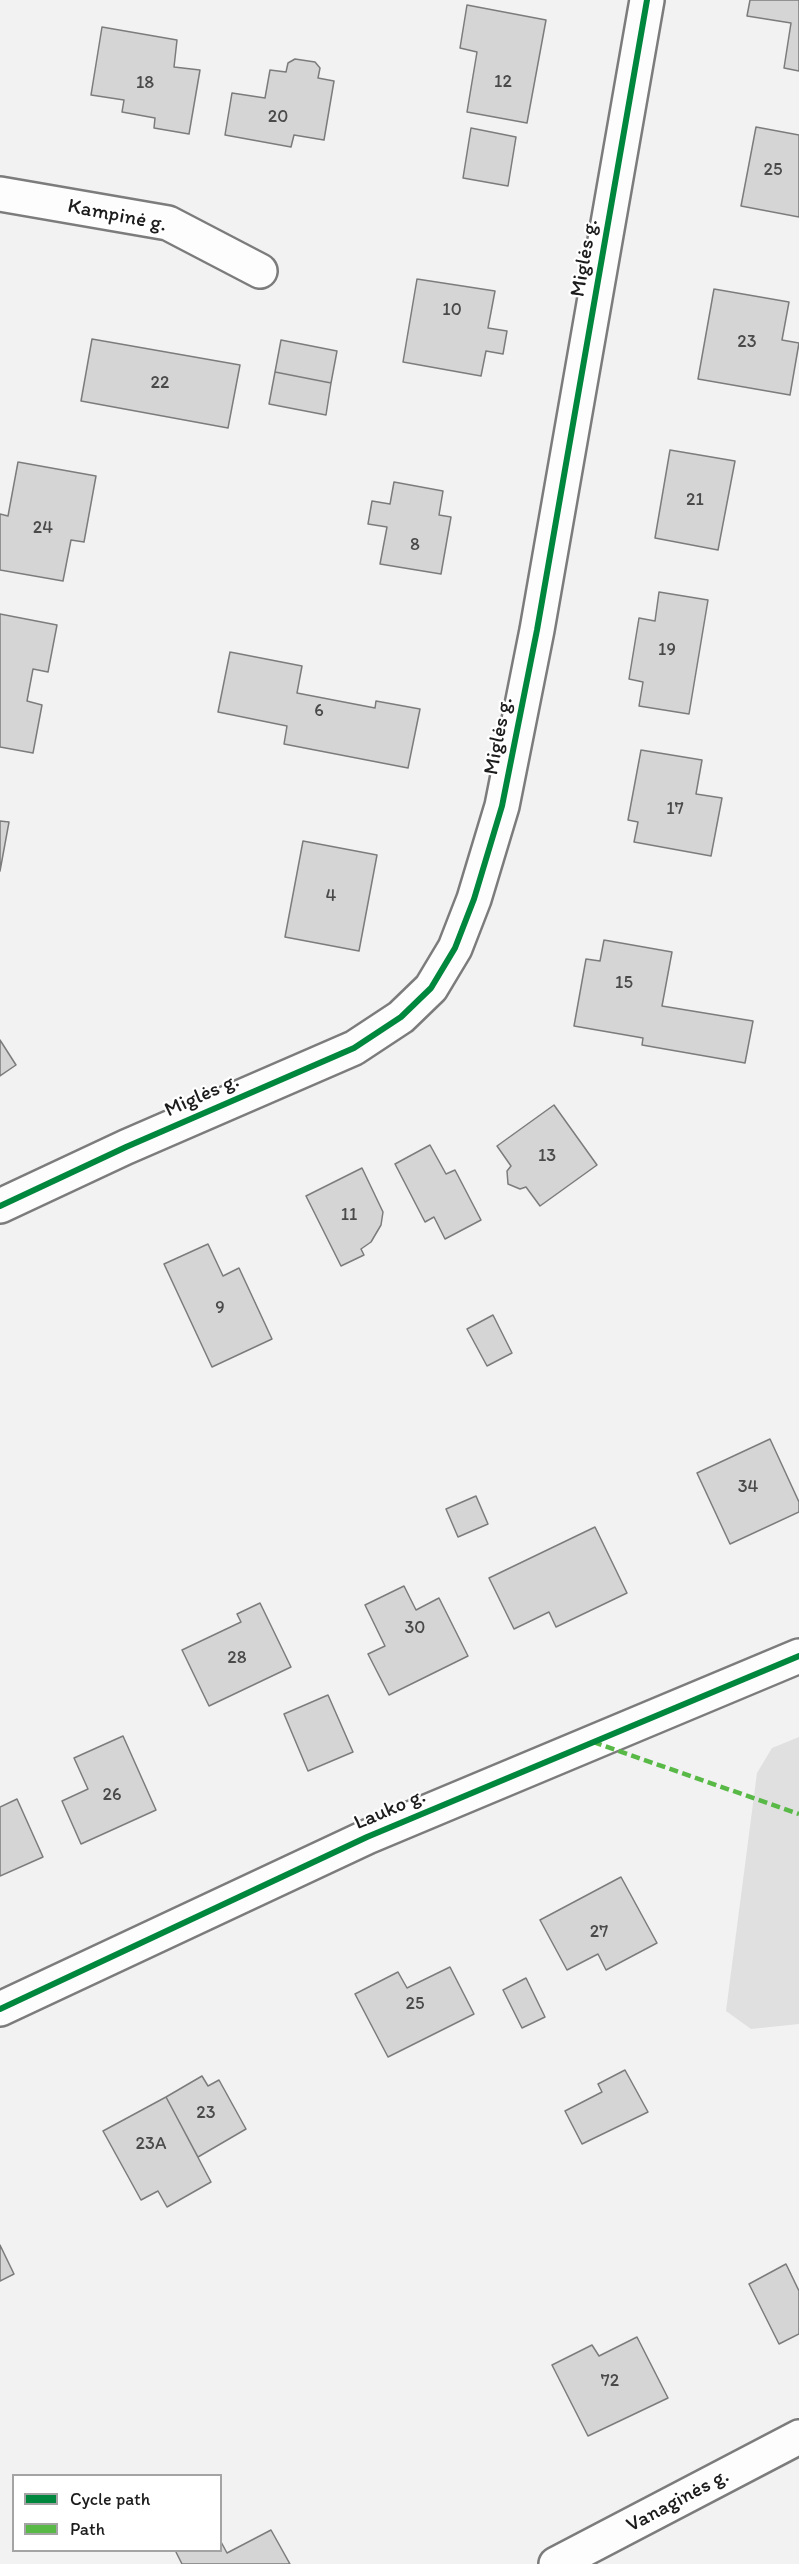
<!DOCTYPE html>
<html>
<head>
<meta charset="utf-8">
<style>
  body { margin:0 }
  #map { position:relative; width:799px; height:2564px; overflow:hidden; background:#f2f2f2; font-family:Itim,sans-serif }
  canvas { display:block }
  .legend { position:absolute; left:12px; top:2474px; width:210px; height:78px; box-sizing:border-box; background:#fff; border:2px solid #a4a4a4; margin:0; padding:8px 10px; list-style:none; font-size:18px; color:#1c1c1c }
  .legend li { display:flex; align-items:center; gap:12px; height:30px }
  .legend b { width:30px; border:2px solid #a4a4a4 }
</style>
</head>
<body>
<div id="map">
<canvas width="799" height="2564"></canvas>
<ul class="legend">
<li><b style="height:8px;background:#00873e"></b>Cycle path</li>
<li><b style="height:8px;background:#58b947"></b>Path</li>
</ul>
</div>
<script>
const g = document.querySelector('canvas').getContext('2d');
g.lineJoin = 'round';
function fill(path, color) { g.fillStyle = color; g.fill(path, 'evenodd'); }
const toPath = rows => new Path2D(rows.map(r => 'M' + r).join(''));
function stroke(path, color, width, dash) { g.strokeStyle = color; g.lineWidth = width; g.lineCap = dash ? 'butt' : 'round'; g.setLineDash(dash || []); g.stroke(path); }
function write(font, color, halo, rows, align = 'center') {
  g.font = font + ' Itim,sans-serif'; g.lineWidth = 4.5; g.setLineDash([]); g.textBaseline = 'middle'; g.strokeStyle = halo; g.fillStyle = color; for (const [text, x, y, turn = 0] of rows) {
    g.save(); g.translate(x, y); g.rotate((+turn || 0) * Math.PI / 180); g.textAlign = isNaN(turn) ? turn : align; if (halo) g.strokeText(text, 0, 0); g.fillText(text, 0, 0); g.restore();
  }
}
fill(toPath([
  [799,1737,799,2024,751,2029,726,2011,757,1773,772,1748]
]), '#e0e0e0');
const building = toPath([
  [750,0,799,0,799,71,784,68,791,23,747,16,750,0],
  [467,5,546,20,527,123,467,112,477,52,460,48,467,5],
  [102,27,177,40,174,67,200,70,189,134,154,128,155,118,122,112,124,100,91,95,102,27],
  [295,59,315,62,320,68,318,78,334,81,324,140,294,135,291,147,225,135,232,93,265,98,270,70,286,72,288,63,295,59],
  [756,127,799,135,799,217,741,206,756,127],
  [471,128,516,137,508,186,463,178,471,128],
  [417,279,495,291,488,328,507,331,503,354,486,351,481,376,403,362,417,279],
  [714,289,789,302,782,340,799,343,790,395,698,379,714,289],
  [92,339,240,365,228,428,81,401,92,339],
  [281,340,337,351,331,383,275,372,281,340],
  [275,372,331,383,326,415,269,404,275,372],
  [670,450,735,461,718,550,655,538,670,450],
  [18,462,96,476,84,542,71,540,63,581,0,570,0,514,8,516,18,462],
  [394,482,443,491,439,515,451,517,441,574,380,564,387,527,368,524,372,501,390,504,394,482],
  [659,592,708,600,689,714,639,706,643,682,629,679,639,618,655,621,659,592],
  [0,614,57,625,48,672,33,669,27,701,42,705,33,753,0,747,0,614],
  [230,652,302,666,297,693,375,708,376,701,420,709,408,768,284,744,287,726,218,712,230,652],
  [641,750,702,760,696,794,722,798,711,856,634,842,638,822,628,820,641,750],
  [0,821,9,822,0,871,0,821],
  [303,841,377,855,359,951,285,937,303,841],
  [604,940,672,952,662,1006,753,1021,745,1063,642,1045,643,1038,574,1026,586,959,600,961,604,940],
  [0,1040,16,1065,0,1076,0,1040],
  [554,1105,597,1165,540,1206,526,1187,520,1189,508,1184,507,1171,511,1166,497,1146,554,1105],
  [430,1145,446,1174,455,1170,481,1220,445,1239,434,1217,425,1222,395,1164,430,1145],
  [362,1168,383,1212,381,1225,371,1242,361,1249,364,1255,341,1266,306,1196,362,1168],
  [208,1244,223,1276,239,1268,272,1339,212,1367,164,1264,208,1244],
  [493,1315,512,1353,487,1366,467,1329,493,1315],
  [770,1439,799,1502,799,1512,730,1544,697,1473,770,1439],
  [476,1496,488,1524,458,1537,446,1509,476,1496],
  [595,1527,627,1593,556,1627,549,1612,514,1629,489,1578,595,1527],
  [404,1586,416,1610,439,1598,468,1656,389,1695,368,1654,385,1646,365,1605,404,1586],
  [260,1603,291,1667,209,1706,182,1650,241,1622,237,1614,260,1603],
  [328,1695,353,1752,308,1771,284,1714,328,1695],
  [123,1736,156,1810,81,1844,62,1801,88,1789,74,1758,123,1736],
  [17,1799,43,1857,0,1876,0,1807,17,1799],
  [621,1877,657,1943,606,1970,598,1954,567,1970,540,1920,621,1877],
  [450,1967,474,2014,388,2057,355,1994,398,1972,407,1988,450,1967],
  [526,1978,545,2017,522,2028,503,1990,526,1978],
  [625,2070,648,2112,582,2144,565,2111,602,2092,598,2084,625,2070],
  [202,2076,208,2086,219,2080,246,2129,198,2157,166,2097,202,2076],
  [166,2097,211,2182,167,2207,158,2191,141,2200,103,2131,166,2097],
  [0,2245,14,2274,0,2281,0,2245],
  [786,2264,799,2291,799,2334,779,2344,749,2284,786,2264],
  [637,2337,668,2398,588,2436,552,2365,592,2345,599,2356,637,2337],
  [271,2530,290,2564,182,2564,175,2550,220,2550,220,2540,227,2553,271,2530]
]);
fill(building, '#d5d5d5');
stroke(building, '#7c7c7c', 1.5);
const minor = toPath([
  [0,194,168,223,260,271],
  [0,1206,126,1147,354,1048,401,1017,431,988,455,948,474,899,502,806,537,630,647,0],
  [0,2009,367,1837,799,1656],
  [556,2564,799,2437]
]);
stroke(minor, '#7c7c7c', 38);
stroke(minor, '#fdfdfd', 33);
stroke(toPath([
  [593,1742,799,1814]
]), '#58b947', 4.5, [9, 4.5]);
stroke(toPath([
  [0,1206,126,1147,354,1048,401,1017,431,988,455,948,474,899,502,806,537,630,647,0],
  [0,2009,367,1837,799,1656]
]), '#00873e', 6);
write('18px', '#4a4a4a', null, [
  ["12",503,82],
  ["18",145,83],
  ["20",278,117],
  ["25",773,170],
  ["10",452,310],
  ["23",747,342],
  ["22",160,383],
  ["21",695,500],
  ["24",43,528],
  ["8",415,545],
  ["19",667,650],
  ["6",319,711],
  ["17",675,809],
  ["4",331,896],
  ["15",624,983],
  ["13",547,1156],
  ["11",349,1215],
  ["9",220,1308],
  ["34",748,1487],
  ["30",415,1628],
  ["28",237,1658],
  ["26",112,1795],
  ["27",599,1932],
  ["25",415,2004],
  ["23",206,2113],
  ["23A",151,2144],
  ["72",610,2381]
]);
write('21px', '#1c1c1c', '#fff', [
  ["Kampinė g.",117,216,11],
  ["Miglės g.",585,258,-80],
  ["Miglės g.",499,736,-79],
  ["Miglės g.",202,1096,-24],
  ["Lauko g.",390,1810,-23],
  ["Vanaginės g.",678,2501,-28]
]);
</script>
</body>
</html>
